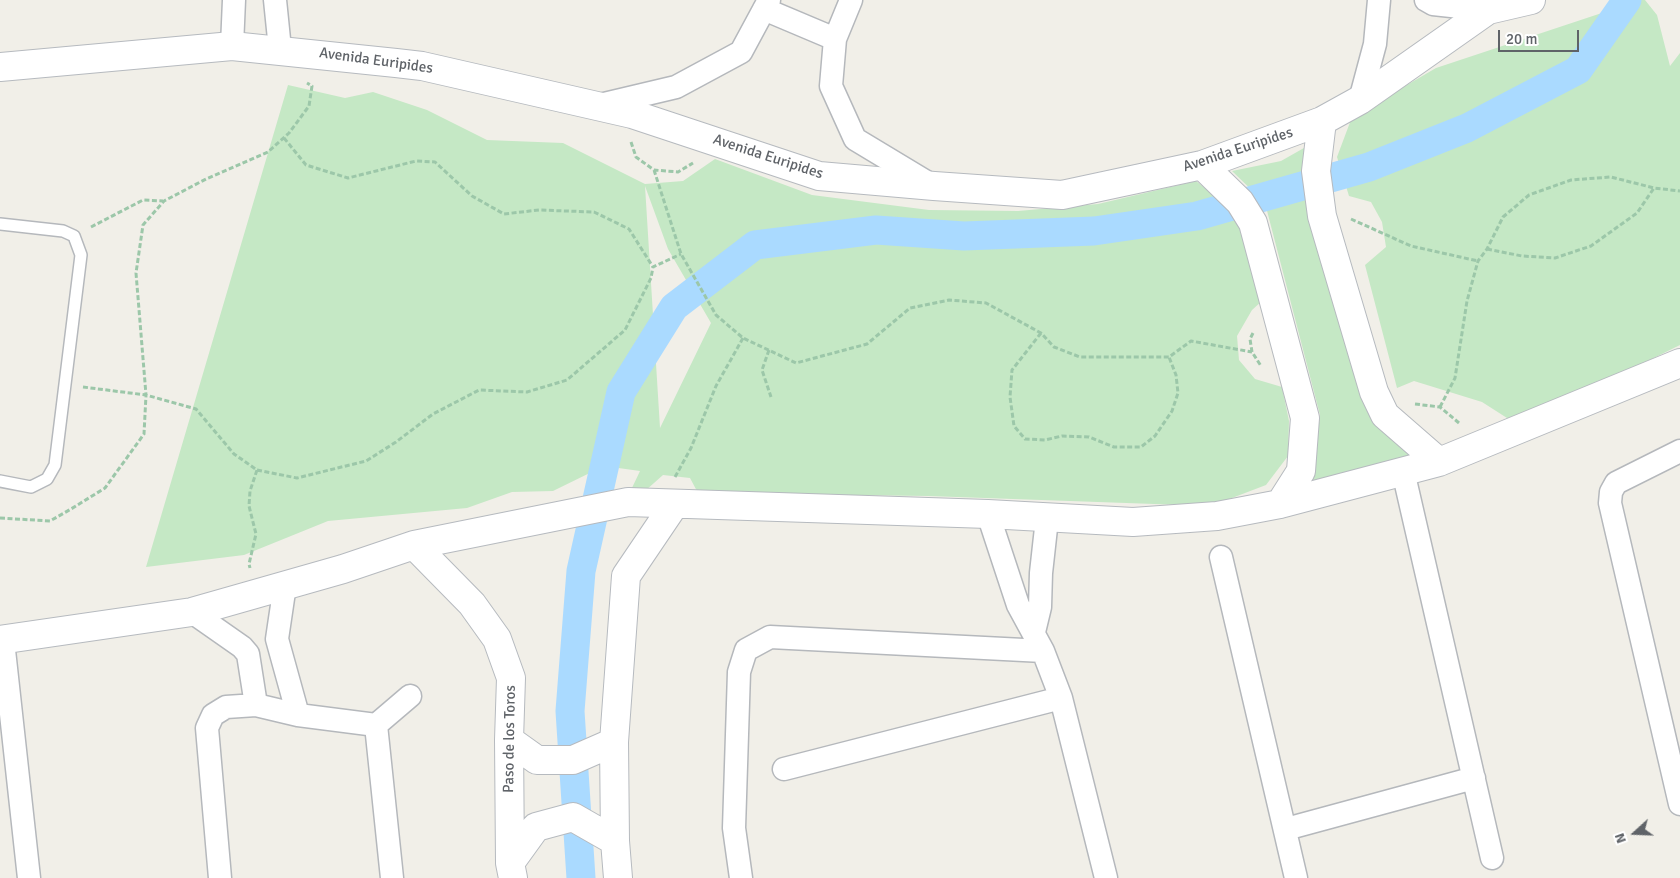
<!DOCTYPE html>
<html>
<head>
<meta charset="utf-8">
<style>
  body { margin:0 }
  #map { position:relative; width:1680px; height:878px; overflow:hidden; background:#f1efe8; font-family:Signika,sans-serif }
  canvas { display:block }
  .north { position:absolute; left:1610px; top:808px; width:50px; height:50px; -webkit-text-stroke:4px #fff; paint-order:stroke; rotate:250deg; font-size:14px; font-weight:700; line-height:20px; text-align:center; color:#5f6368 }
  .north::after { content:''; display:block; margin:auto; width:18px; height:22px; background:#5f6368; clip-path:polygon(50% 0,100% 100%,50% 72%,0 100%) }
  .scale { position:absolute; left:1498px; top:30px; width:81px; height:22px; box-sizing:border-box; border:2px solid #5f6368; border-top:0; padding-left:6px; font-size:15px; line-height:18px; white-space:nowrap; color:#5f6368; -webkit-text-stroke:4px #fff; paint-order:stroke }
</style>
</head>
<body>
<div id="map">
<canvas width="1680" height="878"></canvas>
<div class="north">N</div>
<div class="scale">20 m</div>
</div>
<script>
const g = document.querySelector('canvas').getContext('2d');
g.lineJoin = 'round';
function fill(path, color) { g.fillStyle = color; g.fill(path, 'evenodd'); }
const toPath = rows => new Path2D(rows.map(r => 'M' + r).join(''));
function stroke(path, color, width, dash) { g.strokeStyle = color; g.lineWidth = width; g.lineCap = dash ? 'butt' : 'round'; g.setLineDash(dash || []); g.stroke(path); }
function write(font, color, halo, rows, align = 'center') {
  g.font = font + ' Signika,sans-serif'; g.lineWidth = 4.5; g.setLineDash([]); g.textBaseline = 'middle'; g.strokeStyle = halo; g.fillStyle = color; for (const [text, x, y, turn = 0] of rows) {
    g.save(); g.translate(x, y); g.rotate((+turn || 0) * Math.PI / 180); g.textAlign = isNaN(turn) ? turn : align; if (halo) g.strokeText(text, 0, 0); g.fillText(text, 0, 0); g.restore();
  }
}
fill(toPath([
  [1641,0,1645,0,1657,15,1670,66,1680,53,1680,345,1518,425,1482,402,1414,381,1397,388,1365,265,1386,247,1382,222,1371,202,1349,196,1337,157,1352,117,1436,68],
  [288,85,345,98,373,92,427,110,487,140,563,143,645,184,683,181,715,159,812,195,929,210,1018,211,1098,204,1196,181,1238,214,1262,301,1252,310,1237,336,1239,360,1255,379,1282,387,1289,421,1288,456,1266,485,1211,506,928,496,698,493,690,478,663,475,645,491,631,490,640,471,604,466,553,491,512,492,467,508,328,521,244,555,146,567],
  [645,186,668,249,711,323,660,428],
  [1311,144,1377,412,1414,454,1312,483,1320,415,1265,203,1232,171,1281,161]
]), '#c5e8c5');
stroke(toPath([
  [581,878,570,711,581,571,621,392,674,307,755,245,876,230,964,236,1094,231,1197,216,1369,167,1467,128,1578,70,1627,0]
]), '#aadaff', 29);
const lane = toPath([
  [0,224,63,231,74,236,81,255,55,465,47,479,31,487,0,481]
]);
const street = toPath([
  [275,0,280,49],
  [851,0,835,39,831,86,855,139,933,186],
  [1426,0,1433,4,1488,10],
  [764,9,835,39],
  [232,46,234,0],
  [1360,100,1375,44,1379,0],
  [600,105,676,87,741,52,769,0],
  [1680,451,1616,483,1611,492,1610,503,1680,804],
  [1403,471,1492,858],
  [988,514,1018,605,1043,651,1061,698,1106,878],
  [1221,557,1296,878],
  [285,585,277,639,298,715],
  [192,612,242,647,248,654,256,705],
  [1034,632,1040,607,1041,573,1047,519],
  [3,641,29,878],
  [376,725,392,878],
  [784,769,1061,698],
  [1286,829,1474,778],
  [220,878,207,728,213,715,226,707,256,705,298,715,376,725,410,696],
  [741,878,734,828,739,672,746,650,770,637,1043,651]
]);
const secondary = toPath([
  [0,67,232,46,396,63,422,66,632,114,819,176,934,186,1062,195,1202,165,1322,121,1360,100,1488,10,1531,0],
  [1322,121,1316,171,1322,216,1374,392,1385,415,1439,462],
  [1202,165,1240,202,1253,223,1305,418,1301,471,1280,504],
  [414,545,472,604,497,639,511,678,509,740,510,863,513,878],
  [0,640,192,612,343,569,414,545,628,502,988,514,1133,522,1217,516,1280,504,1439,462,1680,363],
  [509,740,537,760,573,760,614,742],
  [510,863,536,827,573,817,615,841],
  [618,878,615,841,614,742,626,576,674,505]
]);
stroke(lane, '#b5b8bc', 14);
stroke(street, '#b5b8bc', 25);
stroke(secondary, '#b6babf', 30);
stroke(toPath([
  [284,138,306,165,348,178,416,161,435,162,472,196,504,214,539,210,594,212,629,229,653,267],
  [631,142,636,157,654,170,678,172,693,163],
  [654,170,681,254,716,315,743,338,796,363,867,344,910,308,949,300,986,303,1041,333,1054,347,1080,357,1169,357,1191,341,1252,352],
  [1351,219,1411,246,1478,261],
  [91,227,143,200,163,201],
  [1487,249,1522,256,1555,258,1591,246,1637,213,1654,188],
  [1041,333,1012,370,1010,397,1014,426,1025,439,1045,440,1062,436,1089,437,1114,447,1141,447,1155,436,1172,411,1178,393,1176,375,1169,357],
  [1253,333,1250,339,1252,352,1261,366],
  [769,350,762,370,771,397],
  [83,387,146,395,196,409,234,454,257,470,250,491,249,506,256,534,249,564,250,568],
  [1415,404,1440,407,1459,423],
  [1440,407,1455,378,1467,301,1478,261,1487,249,1503,217,1529,195,1571,180,1611,177,1654,188,1680,191],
  [257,470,297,478,366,461,396,442,433,414,479,390,527,392,567,380,625,330,651,278,653,267,681,254],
  [675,477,691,448,716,386,743,338],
  [0,518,50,521,71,509,105,488,144,434,146,395,136,273,143,225,164,201,206,179,268,152,289,133,309,106,312,86,307,83]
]), '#9cc7a9', 3, [5, 2.5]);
stroke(lane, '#fff', 11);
stroke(street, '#fff', 22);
stroke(secondary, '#fff', 28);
write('15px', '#5f6368', '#fff', [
  ["Avenida Euripides",376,61,8],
  ["Avenida Euripides",1238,150,-18],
  ["Avenida Euripides",768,157,18],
  ["Paso de los Toros",510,739,-89]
]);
</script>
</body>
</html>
